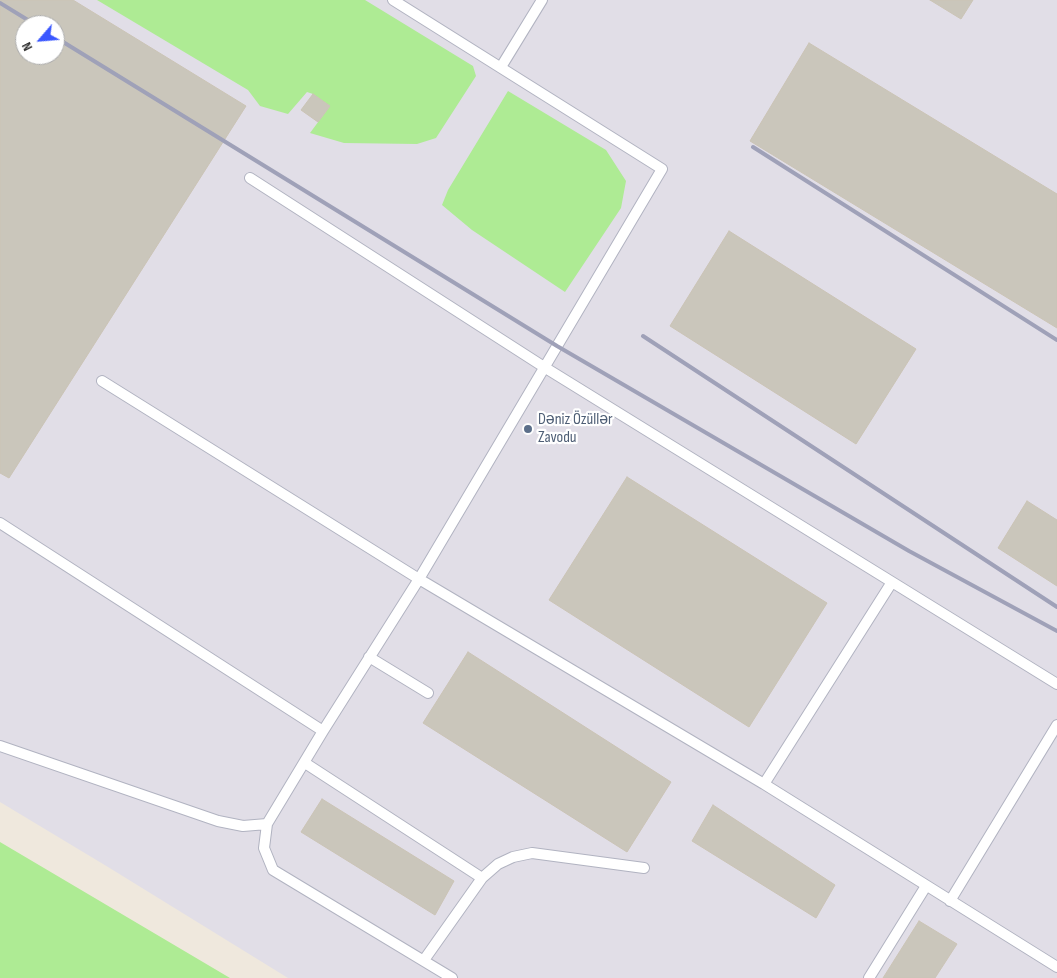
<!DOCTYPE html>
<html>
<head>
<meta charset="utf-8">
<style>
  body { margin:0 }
  #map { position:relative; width:1057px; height:978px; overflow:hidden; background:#efe8dd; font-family:"Sofia Sans Condensed",sans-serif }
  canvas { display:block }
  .north { position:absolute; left:15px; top:15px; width:50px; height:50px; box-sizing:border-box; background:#fff; border:1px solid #ababab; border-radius:50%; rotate:243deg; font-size:14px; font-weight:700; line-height:20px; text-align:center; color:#2c2c2c }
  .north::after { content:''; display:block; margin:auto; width:18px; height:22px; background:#3a57ff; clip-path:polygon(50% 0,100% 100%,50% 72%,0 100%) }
</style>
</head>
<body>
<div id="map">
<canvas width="1057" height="978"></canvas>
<div class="north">N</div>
</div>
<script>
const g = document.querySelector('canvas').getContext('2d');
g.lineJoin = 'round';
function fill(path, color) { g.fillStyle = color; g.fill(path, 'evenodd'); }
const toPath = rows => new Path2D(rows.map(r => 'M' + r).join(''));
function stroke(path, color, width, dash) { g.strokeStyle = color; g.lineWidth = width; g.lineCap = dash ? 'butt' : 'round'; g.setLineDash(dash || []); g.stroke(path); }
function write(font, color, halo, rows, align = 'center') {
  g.font = font + ' "Sofia Sans Condensed",sans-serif'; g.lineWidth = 4.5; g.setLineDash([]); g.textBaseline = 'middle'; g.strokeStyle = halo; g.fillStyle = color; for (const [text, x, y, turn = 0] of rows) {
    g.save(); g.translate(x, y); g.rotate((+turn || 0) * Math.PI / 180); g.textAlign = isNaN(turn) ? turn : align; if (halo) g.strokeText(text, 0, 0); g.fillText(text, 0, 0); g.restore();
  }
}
fill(toPath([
  [0,0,1057,0,1057,978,288,978,108,867,0,802],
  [25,25,55,25,55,55,25,55]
]), '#e1dee7');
fill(toPath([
  [97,0,365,0,473,66,476,76,436,138,417,144,344,143,310,133,330,106,313,94,307,92,288,114,260,106,248,90],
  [508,91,606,150,626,181,621,208,565,292,472,230,442,205,448,190],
  [0,842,230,978,0,978]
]), '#aeeb94');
const building = toPath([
  [0,0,73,0,246,106,9,478,0,473,0,0],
  [25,25,55,25,55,55,25,55,25,25],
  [930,0,973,0,961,19,930,0],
  [809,43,1057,194,1057,328,750,141,809,43],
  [313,94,330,106,318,122,301,110,313,94],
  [729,231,916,349,856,444,670,326,729,231],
  [627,477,827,603,749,727,549,600,627,477],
  [1027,501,1057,520,1057,586,998,548,1027,501],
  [468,652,671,782,627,852,423,723,468,652],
  [322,799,454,881,435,915,301,832,322,799],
  [713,805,835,885,816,918,692,841,713,805],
  [919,921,957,944,935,978,883,978,919,921]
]);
fill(building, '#cac6bb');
stroke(building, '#cbc4b6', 1);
const service = toPath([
  [393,0,662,169,419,579,323,731,267,824,264,848,273,870,452,978],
  [501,67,542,0],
  [250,178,544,367,1057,684],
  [102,381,419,579,764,784,1057,967],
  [0,523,323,731],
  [369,657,428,693],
  [0,746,218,821,243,826,267,824],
  [305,763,482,878,424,960],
  [764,784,892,582],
  [482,878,498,864,513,857,532,853,644,868],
  [950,901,1057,725],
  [869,978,926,886]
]);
stroke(service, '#b1b3c1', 12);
stroke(service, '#fff', 10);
stroke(toPath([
  [0,3,36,25],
  [55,37,557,346,909,551,1057,631],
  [753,147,1057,340],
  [643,336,1057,607]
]), '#9fa1b8', 4);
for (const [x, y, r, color] of [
  [528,429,5,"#5c6f8a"]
]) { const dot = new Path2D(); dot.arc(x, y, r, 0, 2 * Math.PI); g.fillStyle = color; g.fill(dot); stroke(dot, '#fff', 2); }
write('16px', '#4e5e75', '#fff', [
  ["Dəniz Özüllər",538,420],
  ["Zavodu",538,438]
], 'left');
</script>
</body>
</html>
